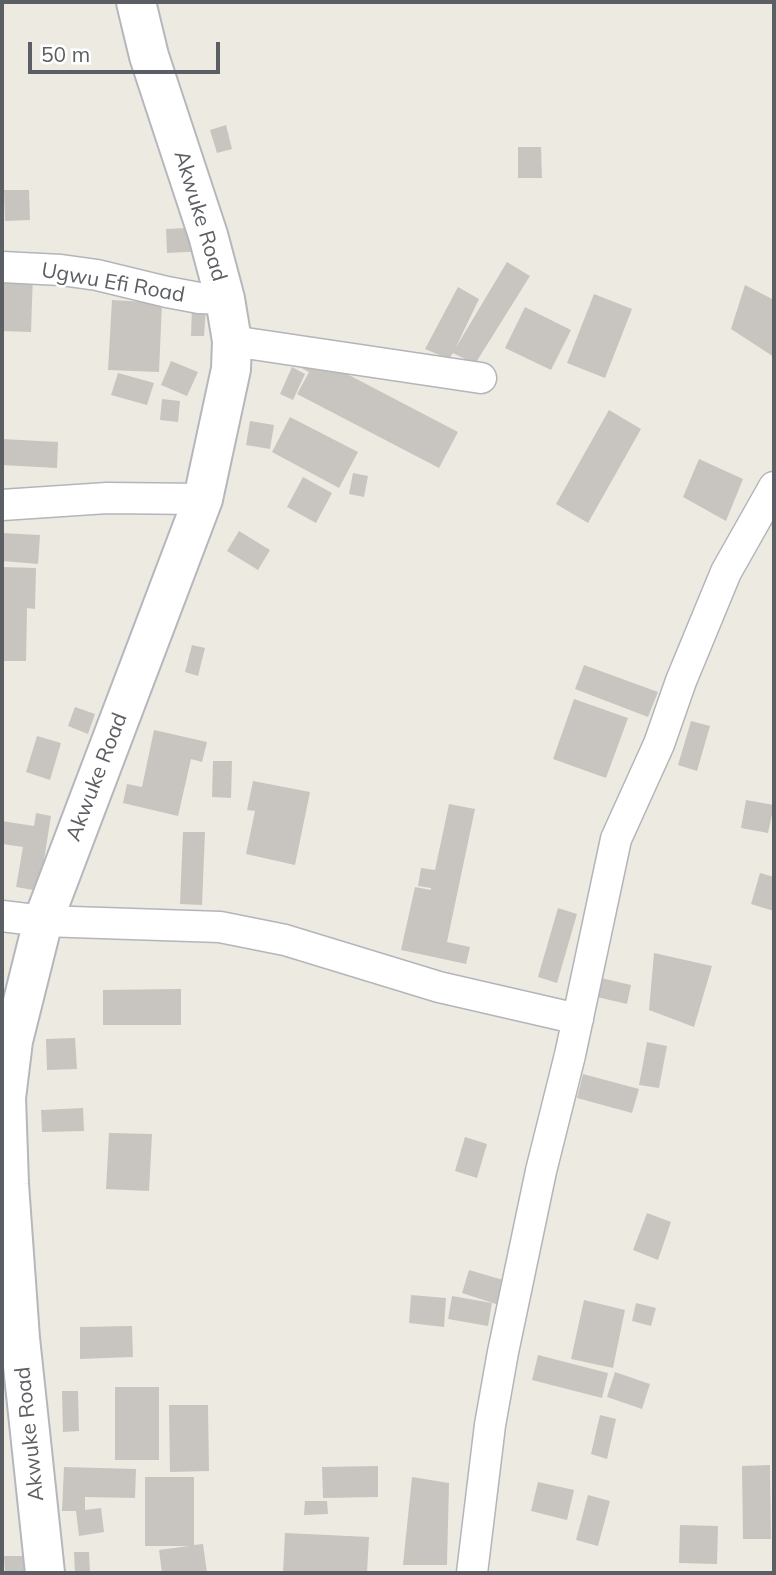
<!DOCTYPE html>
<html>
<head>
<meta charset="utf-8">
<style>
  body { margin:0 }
  #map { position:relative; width:776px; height:1575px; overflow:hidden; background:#edeae2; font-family:Mulish,sans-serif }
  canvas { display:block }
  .frame { position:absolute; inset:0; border:4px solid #5b5e62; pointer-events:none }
  .scale { position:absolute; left:28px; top:42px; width:192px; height:32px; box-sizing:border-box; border:4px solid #5b5e62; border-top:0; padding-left:9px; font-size:21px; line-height:24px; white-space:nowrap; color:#5b5e62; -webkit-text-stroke:5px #fff; paint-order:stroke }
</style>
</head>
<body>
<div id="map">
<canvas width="776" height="1575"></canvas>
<div class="frame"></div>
<div class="scale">50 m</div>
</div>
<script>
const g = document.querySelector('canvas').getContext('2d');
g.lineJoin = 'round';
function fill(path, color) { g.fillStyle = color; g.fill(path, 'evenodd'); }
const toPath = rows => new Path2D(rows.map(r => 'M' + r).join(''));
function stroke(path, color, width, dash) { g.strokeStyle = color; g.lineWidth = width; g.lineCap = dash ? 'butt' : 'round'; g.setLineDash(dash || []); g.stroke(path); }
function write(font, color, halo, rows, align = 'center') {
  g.font = font + ' Mulish,sans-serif'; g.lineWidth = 5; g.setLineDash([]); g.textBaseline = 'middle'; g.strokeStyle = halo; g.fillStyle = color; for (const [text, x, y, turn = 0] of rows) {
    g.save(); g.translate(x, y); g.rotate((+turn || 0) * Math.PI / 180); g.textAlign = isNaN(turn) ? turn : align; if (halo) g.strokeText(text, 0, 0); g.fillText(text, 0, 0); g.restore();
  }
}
fill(toPath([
  [226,125,232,149,217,153,210,130],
  [518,147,541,147,542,178,518,178],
  [4,190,29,190,30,220,5,221],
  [205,227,205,251,167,253,166,229],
  [507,262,530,276,475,364,453,353,449,359,425,349,458,287,479,299,455,349],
  [2,272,33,274,31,332,2,331],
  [745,285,774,300,774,357,731,329],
  [594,294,632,309,605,378,567,363],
  [112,300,162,303,159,372,108,370],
  [192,307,206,308,204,336,191,336],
  [525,307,571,330,551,370,505,348],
  [301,350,458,432,439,468,297,394,309,372,294,364],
  [171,361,198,372,187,396,161,385],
  [292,367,305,374,293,400,280,394],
  [118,373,154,383,147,405,111,395],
  [162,399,180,401,178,422,160,420],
  [609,410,641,429,588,523,556,504],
  [290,417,358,452,339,488,272,452],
  [250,421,274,425,270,449,246,445],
  [2,439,58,442,57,468,2,465],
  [699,459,743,479,726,521,683,497],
  [353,473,368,476,364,497,349,494],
  [303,477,332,493,316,523,287,507],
  [239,531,270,550,258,570,227,551],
  [2,533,40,535,38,564,2,561],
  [2,567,36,568,35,609,27,608,26,661,2,661],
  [192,645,205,648,198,676,185,672],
  [584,665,658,692,648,717,575,689],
  [574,699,628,718,606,778,553,759],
  [75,707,95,714,88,734,68,726],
  [691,721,710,726,697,771,678,765],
  [154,730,207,742,202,762,191,759,178,816,123,803,127,784,142,787],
  [37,736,61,743,50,780,26,772],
  [213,761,232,761,231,798,212,797],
  [253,781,310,792,295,865,246,854,255,811,247,810],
  [746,800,774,805,768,833,741,828],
  [449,804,475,809,447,942,470,947,466,964,401,950,415,887,431,890,431,888,418,886,421,868,435,870],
  [36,813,51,816,39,891,16,887,23,847,2,844,2,821,34,826],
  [183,832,205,832,202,905,180,904],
  [760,873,774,877,774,911,751,904],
  [558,908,577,914,557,983,538,977],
  [654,953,712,966,694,1027,649,1010],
  [601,978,631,985,627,1004,597,997],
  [181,989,181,1025,103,1025,103,990],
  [75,1038,77,1069,47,1070,46,1039],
  [647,1042,667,1046,659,1088,639,1085],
  [583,1074,639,1089,632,1113,577,1098],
  [83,1108,84,1131,42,1132,41,1110],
  [109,1133,152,1134,149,1191,106,1189],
  [465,1137,487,1144,477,1178,455,1171],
  [647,1213,671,1222,658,1260,633,1250],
  [469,1270,510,1282,502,1306,462,1293],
  [411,1295,446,1298,444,1327,409,1323],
  [452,1296,492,1303,488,1326,448,1319],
  [584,1300,625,1310,613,1368,571,1359],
  [636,1303,656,1308,651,1326,632,1321],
  [132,1326,133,1357,80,1359,80,1327],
  [538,1355,608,1373,602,1398,532,1380],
  [615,1372,650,1384,642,1409,607,1397],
  [115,1387,159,1387,159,1460,115,1460],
  [62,1391,78,1391,79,1431,63,1432],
  [169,1405,208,1405,209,1471,170,1472],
  [600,1415,616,1419,607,1459,591,1454],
  [770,1465,771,1539,743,1539,742,1466],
  [378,1466,378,1497,323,1498,322,1467],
  [64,1467,136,1469,135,1498,85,1497,85,1510,101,1508,104,1532,79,1536,76,1511,62,1511],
  [145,1477,194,1477,194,1545,203,1544,207,1573,162,1573,159,1550,189,1546,145,1546],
  [412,1477,449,1483,447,1565,403,1565],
  [538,1482,574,1490,567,1520,531,1511],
  [588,1495,610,1501,598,1546,576,1540],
  [305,1501,327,1501,328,1514,304,1515],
  [680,1525,718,1526,717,1564,679,1563],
  [285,1533,369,1537,367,1573,283,1573],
  [74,1552,89,1552,90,1573,75,1573],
  [4,1556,27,1556,27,1573,5,1573]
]), '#c8c5c0');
const street = toPath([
  [2,267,61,270,97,275,167,292,199,298,225,299],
  [232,341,481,378],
  [2,505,107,498,203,499],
  [2,916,43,921,220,927,285,940,439,987,578,1019],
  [472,1573,490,1425,503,1352,541,1171,570,1055,616,839,659,744,681,681,726,572,774,487]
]);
const secondary = toPath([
  [45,1573,20,1338,9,1184,6,1098,13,1041,43,921,203,499,231,369,232,341,225,299,208,235,149,56,136,2]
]);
stroke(street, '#b3b5b9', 33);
stroke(secondary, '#b4b7bc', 42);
stroke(street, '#fff', 30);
stroke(secondary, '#fff', 38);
write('21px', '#5b5e62', '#fff', [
  ["Akwuke Road",200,216,73],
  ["Ugwu Efi Road",113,283,10],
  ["Akwuke Road",97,777,-69],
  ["Akwuke Road",30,1434,-96]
]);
</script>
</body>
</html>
